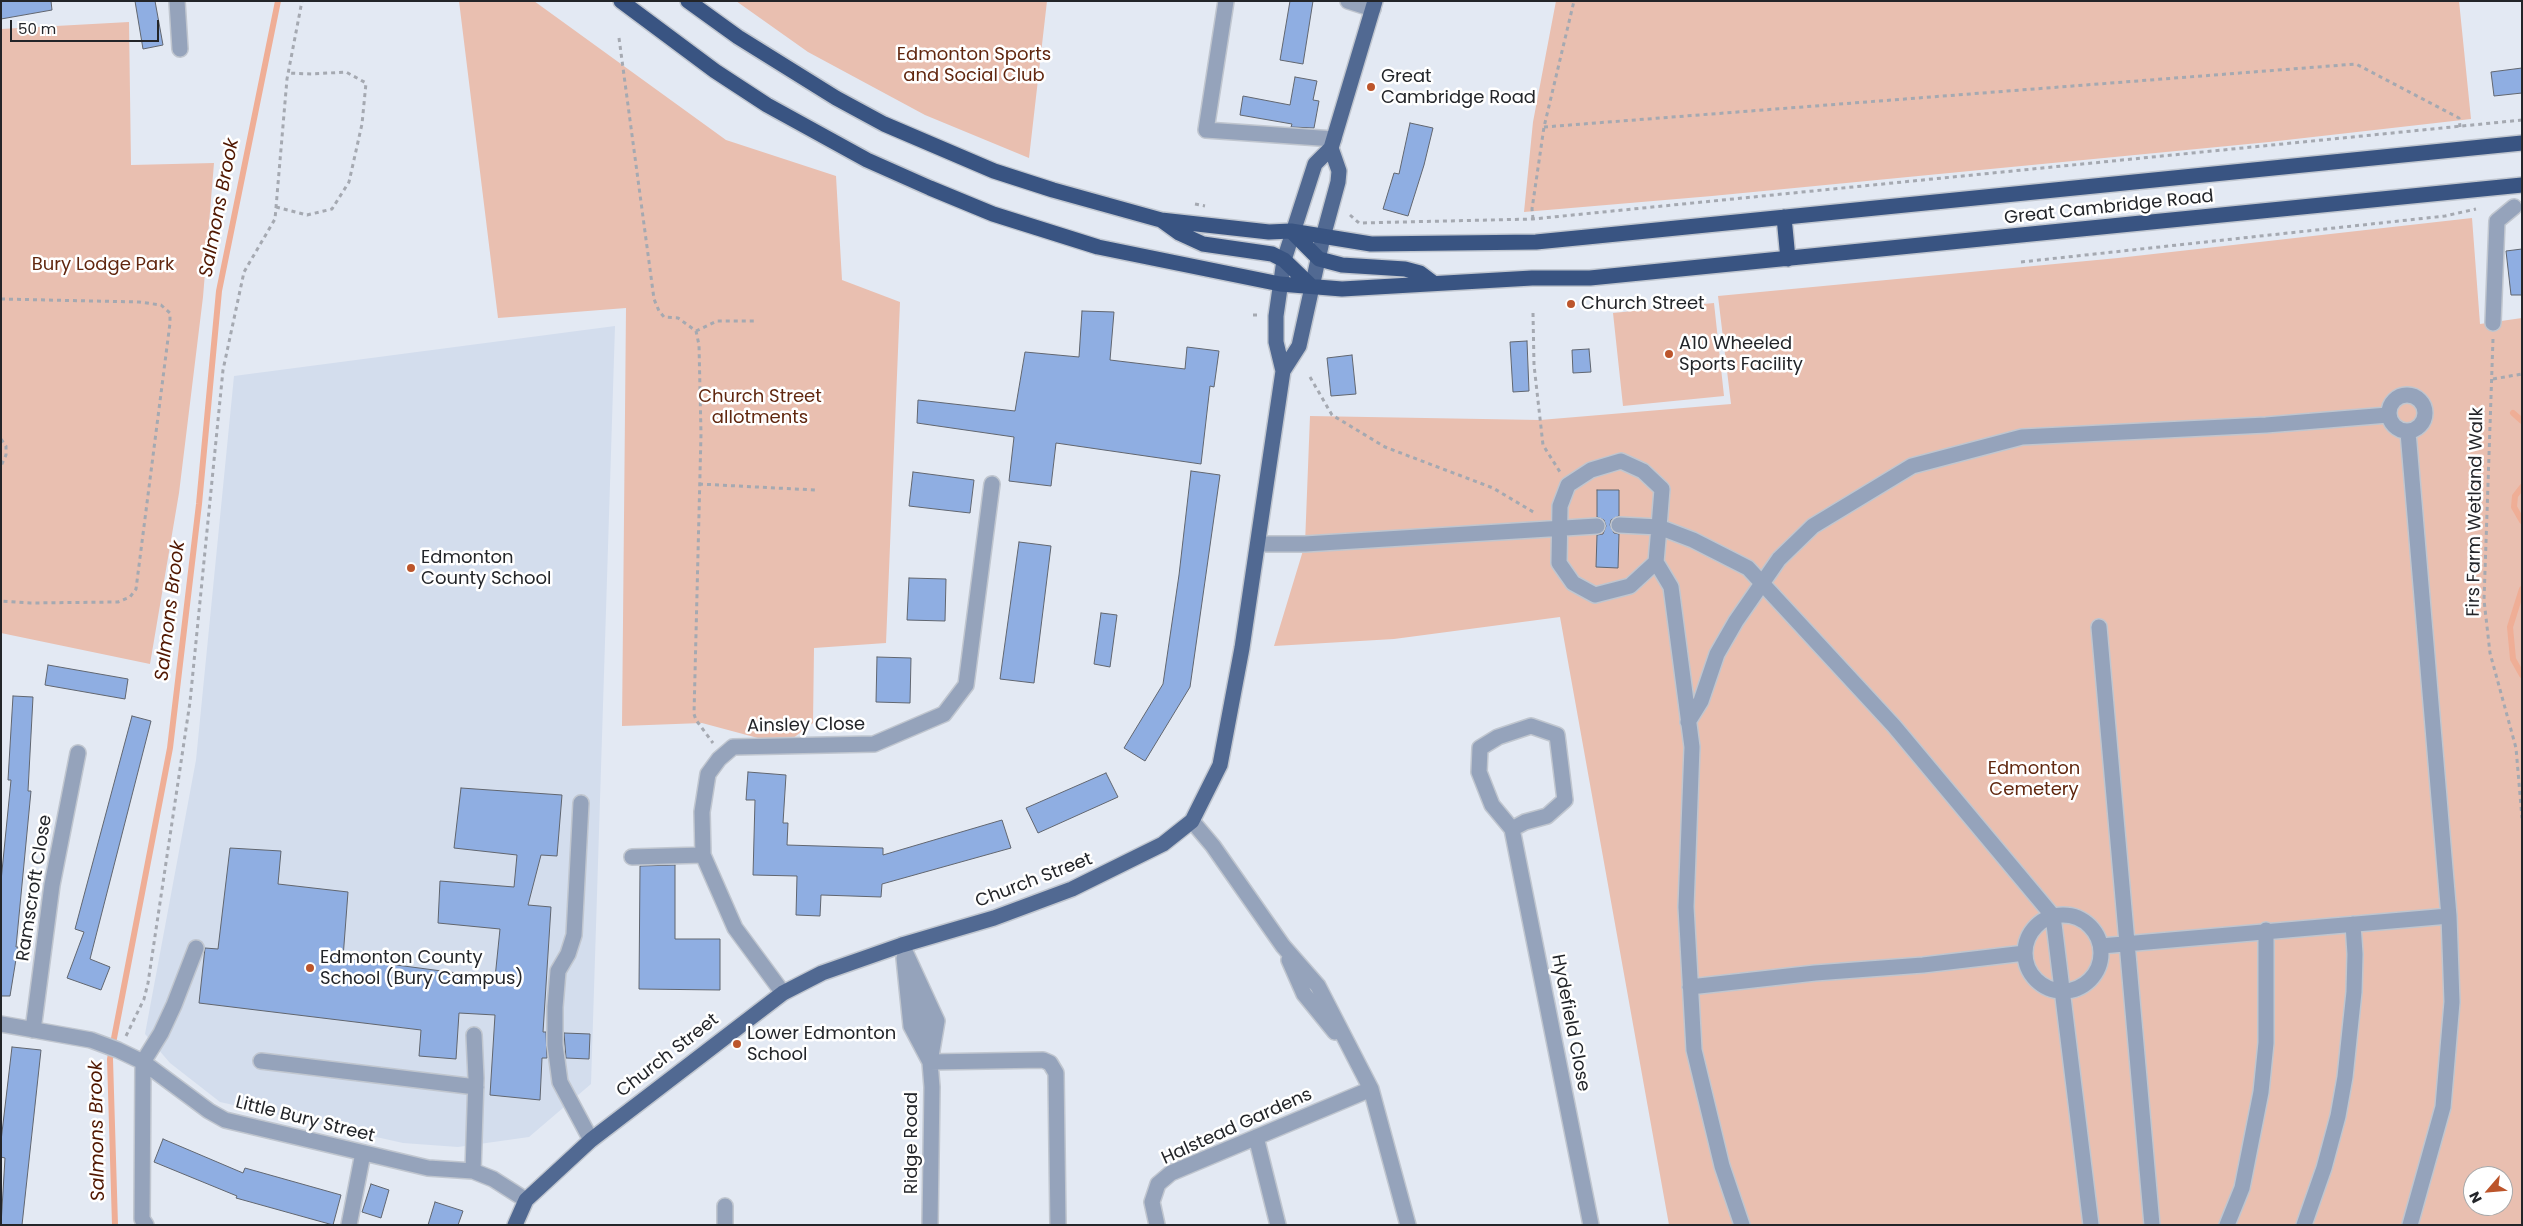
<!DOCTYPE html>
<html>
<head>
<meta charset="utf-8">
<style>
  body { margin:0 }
  #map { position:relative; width:2523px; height:1226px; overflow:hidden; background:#e3e9f3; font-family:Poppins,sans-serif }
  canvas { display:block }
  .frame { position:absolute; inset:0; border:2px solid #232529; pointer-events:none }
  .north { position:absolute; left:2463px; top:1166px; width:50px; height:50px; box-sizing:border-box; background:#fff; border:1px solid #a7a8a9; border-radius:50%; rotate:243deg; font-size:14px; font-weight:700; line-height:20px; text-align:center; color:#232529 }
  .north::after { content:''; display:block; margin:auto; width:18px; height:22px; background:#bc552b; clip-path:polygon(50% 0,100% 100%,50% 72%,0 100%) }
  .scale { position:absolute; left:10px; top:20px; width:149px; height:22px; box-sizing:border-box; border:2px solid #232529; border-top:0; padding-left:6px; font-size:15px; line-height:18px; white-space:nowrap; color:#232529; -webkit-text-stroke:4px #fff; paint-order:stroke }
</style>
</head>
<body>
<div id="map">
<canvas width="2523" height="1226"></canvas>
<div class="frame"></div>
<div class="north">N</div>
<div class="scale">50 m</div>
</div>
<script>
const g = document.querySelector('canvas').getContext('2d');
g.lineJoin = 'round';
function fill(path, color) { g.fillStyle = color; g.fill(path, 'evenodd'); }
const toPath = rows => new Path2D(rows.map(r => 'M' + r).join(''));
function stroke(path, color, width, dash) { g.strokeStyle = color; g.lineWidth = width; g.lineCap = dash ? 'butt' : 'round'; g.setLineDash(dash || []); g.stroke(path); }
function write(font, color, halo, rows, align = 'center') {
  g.font = font + ' Poppins,sans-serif'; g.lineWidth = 5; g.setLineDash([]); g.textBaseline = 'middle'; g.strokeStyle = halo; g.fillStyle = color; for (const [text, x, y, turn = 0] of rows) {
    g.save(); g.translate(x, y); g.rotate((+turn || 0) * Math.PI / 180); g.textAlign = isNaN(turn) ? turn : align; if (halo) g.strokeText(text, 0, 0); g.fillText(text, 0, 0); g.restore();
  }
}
fill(toPath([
  [615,326,591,1084,529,1137,458,1147,403,1143,220,1102,170,1063,145,1034,196,760,234,376]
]), '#d3dded');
fill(toPath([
  [459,1,534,1,726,140,836,176,842,280,900,302,886,643,814,648,813,723,784,745,702,723,622,726,626,308,498,318],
  [736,1,1047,1,1029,158,925,115,808,52],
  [1556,1,2459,1,2471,119,2269,142,1712,196,1524,212,1533,122],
  [129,22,131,165,214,163,203,297,179,493,150,664,1,633,1,29],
  [2472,218,2480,324,2522,318,2522,1225,1669,1225,1560,617,1394,639,1274,646,1305,544,1310,416,1540,420,1731,404,1718,296,2118,258],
  [2473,1176,2503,1176,2503,1206,2473,1206],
  [1714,303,1724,396,1623,406,1613,313]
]), '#e9bfb0');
stroke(toPath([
  [2513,413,2522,421],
  [2522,487,2515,496,2514,507,2522,521],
  [2522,589,2510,627,2513,659,2522,675],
  [115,1225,110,1059,170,748,199,504,219,291,278,1]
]), '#efae96', 6);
const building = toPath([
  [1,1,51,1,52,10,1,19,1,1],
  [135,1,155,1,163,45,143,49,135,1],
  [1290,1,1313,1,1303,64,1280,60,1290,1],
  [2522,68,2522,93,2494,96,2491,72,2522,68],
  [1295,77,1317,81,1313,100,1319,101,1314,128,1291,127,1292,124,1240,115,1243,96,1290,105,1295,77],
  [1410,123,1433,128,1424,165,1408,216,1383,209,1394,173,1399,174,1410,123],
  [2522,249,2522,295,2511,295,2506,251,2522,249],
  [1082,311,1114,312,1110,360,1185,369,1187,347,1219,351,1214,387,1210,386,1201,464,1056,443,1051,486,1009,481,1014,437,917,423,918,400,1015,411,1025,352,1079,357,1082,311],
  [1527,341,1529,391,1513,392,1510,342,1527,341],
  [1589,349,1591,372,1573,373,1572,350,1589,349],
  [1352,355,1356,394,1331,396,1327,358,1352,355],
  [1191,471,1220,475,1190,687,1145,761,1124,748,1163,684,1179,575,1191,471],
  [913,472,974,480,970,513,909,506,913,472],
  [1597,490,1619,490,1619,516,1611,520,1610,525,1614,533,1619,534,1618,568,1596,567,1597,535,1603,534,1606,526,1604,520,1597,517,1597,490],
  [1019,542,1051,546,1034,683,1000,679,1019,542],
  [909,578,946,579,945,621,907,620,909,578],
  [1101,613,1117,615,1110,667,1094,664,1101,613],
  [877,657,911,658,910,703,876,702,877,657],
  [48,665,128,679,125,699,45,685,48,665],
  [13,696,33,697,28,791,31,791,16,947,18,947,10,996,1,996,1,881,11,780,8,780,13,696],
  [132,716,151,721,90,959,110,967,101,990,67,978,84,932,75,929,132,716],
  [748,772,786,775,783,823,788,823,787,845,883,848,883,855,1002,820,1011,848,882,884,881,897,821,895,820,916,796,915,797,876,753,875,755,800,746,800,748,772],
  [1106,773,1118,797,1038,833,1026,808,1106,773],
  [461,788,562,795,557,856,541,855,528,905,551,907,543,1032,546,1032,547,1058,542,1058,540,1100,490,1095,495,1015,459,1013,456,1059,419,1056,421,1030,199,1003,205,948,218,949,230,848,281,851,278,884,348,892,343,958,495,978,500,929,438,923,440,881,514,887,517,855,454,848,461,788],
  [675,865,675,939,720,939,720,990,639,989,640,866,675,865],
  [564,1033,590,1034,589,1059,566,1058,564,1033],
  [12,1047,41,1050,22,1225,1,1225,5,1158,1,1157,1,1141,12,1047],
  [163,1139,243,1173,245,1168,341,1195,333,1225,236,1198,237,1196,154,1162,163,1139],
  [371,1184,389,1190,381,1218,362,1212,371,1184],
  [435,1202,463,1211,458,1225,428,1225,435,1202]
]);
fill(building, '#8faee2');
stroke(building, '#61666f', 1);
const minor = toPath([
  [177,1,180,49],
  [1226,1,1206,130,1334,139],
  [1348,1,1373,9],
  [2493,323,2497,221,2514,207],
  '2389 413a18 18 0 1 1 36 0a18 18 0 1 1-36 0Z',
  [2408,432,2449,916,2452,1002,2443,1107,2410,1225],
  [1619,525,1659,527,1656,562,1630,586,1595,595,1573,583,1559,563,1560,506,1568,485,1591,470,1621,461,1643,471,1662,489,1659,527,1693,540,1748,568,1894,726,2053,916,2091,1225],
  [1259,544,1305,544,1597,526],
  [1656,562,1671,587,1692,747,1686,907,1694,1050,1722,1166,1742,1225],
  [2099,627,2152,1225],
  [1688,722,1701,701,1717,654,1736,621,1779,559,1813,526,1912,466,2022,437,2266,425,2388,415],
  [581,803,574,935,568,954,558,971,555,1007,555,1045,560,1082,591,1140],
  [1192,821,1213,846,1283,946,1318,986,1371,1089,1408,1225],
  [1512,829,1525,822,1547,816,1565,800,1557,735,1531,726,1498,737,1480,748,1479,772,1492,805,1512,829,1591,1225],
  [632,857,703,855],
  '2025 953a38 38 0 1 1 76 0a38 38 0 1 1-76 0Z',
  [902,945,937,1021,930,1062,932,1087,930,1225],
  [2101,946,2449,916],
  [904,958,911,1026,930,1062],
  [1289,960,1304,994,1335,1032],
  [1690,987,1815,973,1923,965,2025,953],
  [783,993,735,928,703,855,702,812,708,774,719,759,733,747,874,744,944,714,966,685,992,484],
  [916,995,927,1046],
  [1,1024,91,1040,118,1050,143,1062,209,1111,225,1120,428,1168,473,1171,493,1179,526,1200],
  [33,1030,52,885,78,753],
  [261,1061,476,1087],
  [930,1062,1043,1060,1050,1063,1056,1073,1058,1225],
  [1256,1137,1278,1225],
  [473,1171,476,1078,474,1035],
  [146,1225,142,1219,143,1062,161,1033,174,1005,196,948],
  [349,1225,363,1153],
  [725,1225,725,1206],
  [1157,1225,1152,1202,1158,1184,1171,1173,1371,1089],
  [2227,1225,2242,1188,2261,1092,2266,1043,2266,930],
  [2304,1225,2324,1168,2338,1116,2345,1077,2354,992,2355,954,2353,924]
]);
const major = toPath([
  [1283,371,1299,346,1323,237,1338,182,1339,171,1331,148],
  [515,1225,526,1200,591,1140,783,993,822,973,902,945,994,918,1072,889,1163,844,1192,821,1220,765,1242,648,1283,371,1276,342,1276,316,1284,260,1315,164,1331,148,1375,1]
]);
const highway = toPath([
  [621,1,715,71,767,105,867,160,930,188,993,214,1098,247,1280,284,1342,289,1532,278,1590,278,2522,185],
  [688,1,738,37,836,98,884,124,994,171,1053,190,1161,220,1269,232,1291,231,1371,244,1536,242,1587,237,2522,143],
  [1784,217,1788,259],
  [1161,220,1179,233,1203,244,1272,254,1284,260,1311,286],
  [1291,231,1319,259,1342,265,1405,269,1420,273,1432,282]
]);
stroke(minor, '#c0c6cf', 18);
stroke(major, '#c0c6cf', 18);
stroke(highway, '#c0c6cf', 18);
stroke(toPath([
  [619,38,654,299,659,311,664,317,678,318,696,331,699,345,701,434,694,714,696,720,713,743],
  [1544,127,2356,64,2459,118,2460,127],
  [1195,204,1205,206],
  [276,207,307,215,332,209,349,182,362,124,366,83,346,72,312,74,288,73],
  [1350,215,1359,223,1533,219,2522,120],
  [1533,219,1532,209,1544,127,1574,1],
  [2021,262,2445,216,2476,209],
  [1,299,139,302,161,305,170,313,170,323,136,589,130,597,118,602,30,603,1,601],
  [1533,313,1534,365,1543,445,1560,472],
  [1253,315,1261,315],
  [696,331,717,321,754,321],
  [2493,339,2484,600,2490,653,2516,748,2522,818],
  [1310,377,1332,415,1385,447,1493,488,1535,513],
  [2493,379,2522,374],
  [1,439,6,446,6,455,1,466],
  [699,484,815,490],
  [126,1036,144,999,148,983,190,702,223,370,244,272,275,219,287,79,302,1]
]), '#a5a9b1', 3, [4, 4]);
stroke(minor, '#95a3bb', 15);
stroke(major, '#516992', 15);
stroke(highway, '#395482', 15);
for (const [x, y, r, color] of [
  [1371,87,5,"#bc552b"],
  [1571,304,5,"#bc552b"],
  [1669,354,5,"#bc552b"],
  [411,568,5,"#bc552b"],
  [310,968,5,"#bc552b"],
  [737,1044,5,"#bc552b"]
]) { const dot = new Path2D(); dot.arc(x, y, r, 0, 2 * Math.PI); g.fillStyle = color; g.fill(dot); stroke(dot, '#fff', 2); }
write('18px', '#61270f', '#fff', [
  ["Edmonton Sports",974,55],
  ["and Social Club",974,76],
  ["Bury Lodge Park",103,265],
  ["Church Street",760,397],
  ["allotments",760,418],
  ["Edmonton",2034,769],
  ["Cemetery",2034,790]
]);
write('18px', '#232529', '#fff', [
  ["Great",1381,77],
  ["Cambridge Road",1381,98],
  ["Church Street",1581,304],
  ["A10 Wheeled",1679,344],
  ["Sports Facility",1679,365],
  ["Edmonton",421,558],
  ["County School",421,579],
  ["Edmonton County",320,958],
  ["School (Bury Campus)",320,979],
  ["Lower Edmonton",747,1034],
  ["School",747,1055]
], 'left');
write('18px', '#232529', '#fff', [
  ["Great Cambridge Road",2109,208,-6],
  ["Firs Farm Wetland Walk",2476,512,-89],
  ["Ainsley Close",806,726,-1],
  ["Church Street",1034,881,-21],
  ["Ramscroft Close",35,888,-81],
  ["Hydefield Close",1570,1023,79],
  ["Church Street",668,1056,-38],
  ["Little Bury Street",305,1120,14],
  ["Halstead Gardens",1237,1127,-24],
  ["Ridge Road",912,1143,-90]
]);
write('italic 19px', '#501700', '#fff', [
  ["Salmons Brook",220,208,-79],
  ["Salmons Brook",171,611,-83],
  ["Salmons Brook",98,1131,-91]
]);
</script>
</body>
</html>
